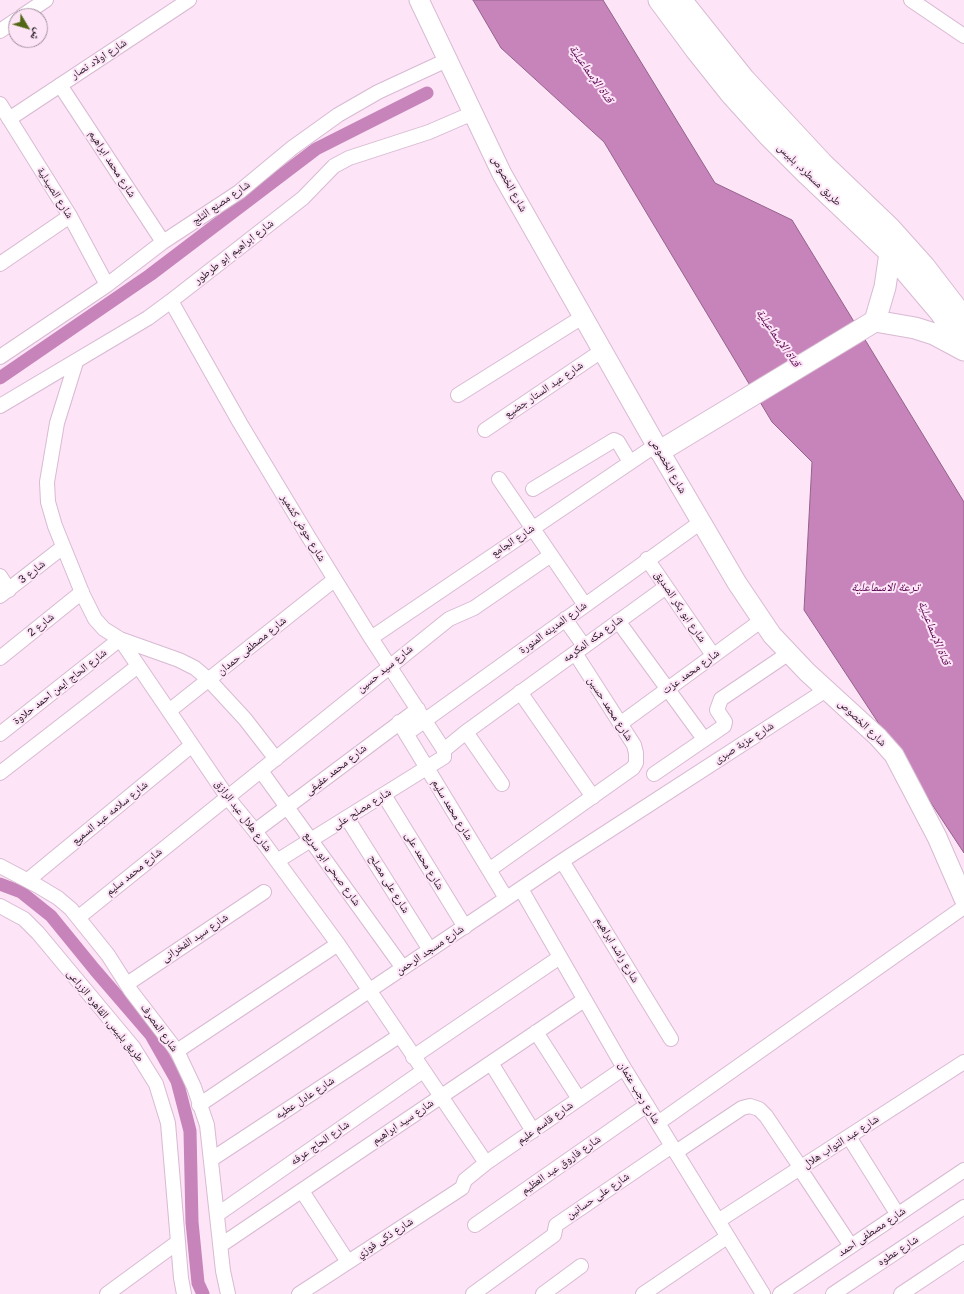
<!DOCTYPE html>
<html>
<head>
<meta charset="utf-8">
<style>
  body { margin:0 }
  #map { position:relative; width:964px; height:1294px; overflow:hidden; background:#fde4f7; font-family:Arial,"Noto Naskh Arabic",sans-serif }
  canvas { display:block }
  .north { position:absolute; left:8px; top:8px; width:40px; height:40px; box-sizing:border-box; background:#fde4f7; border:1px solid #a491a0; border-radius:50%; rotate:128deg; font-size:11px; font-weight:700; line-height:16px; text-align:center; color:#1f141d }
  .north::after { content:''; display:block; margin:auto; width:14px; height:18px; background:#526715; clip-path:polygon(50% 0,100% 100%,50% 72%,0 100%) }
</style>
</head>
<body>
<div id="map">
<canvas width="964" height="1294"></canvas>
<div class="north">ش</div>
</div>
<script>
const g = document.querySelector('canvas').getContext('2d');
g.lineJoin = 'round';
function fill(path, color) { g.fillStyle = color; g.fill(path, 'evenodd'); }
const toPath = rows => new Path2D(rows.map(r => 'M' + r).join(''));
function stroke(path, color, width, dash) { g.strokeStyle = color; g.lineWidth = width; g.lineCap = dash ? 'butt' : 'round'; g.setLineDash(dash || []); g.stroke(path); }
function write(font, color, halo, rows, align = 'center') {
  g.font = font + ' Arial,"Noto Naskh Arabic",sans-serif'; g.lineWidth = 4; g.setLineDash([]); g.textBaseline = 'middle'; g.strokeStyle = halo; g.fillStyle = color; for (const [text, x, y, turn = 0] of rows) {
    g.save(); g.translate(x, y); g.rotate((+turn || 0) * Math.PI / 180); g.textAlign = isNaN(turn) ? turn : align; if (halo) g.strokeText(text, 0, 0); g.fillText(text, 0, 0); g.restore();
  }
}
const water = toPath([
  [473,0,603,0,715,183,792,220,964,502,964,853,804,610,812,462,772,422,604,142,501,48,473,0]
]);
fill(water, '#c684ba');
stroke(water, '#94628b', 1);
stroke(toPath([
  [0,378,150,275,316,149,427,93],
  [0,884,21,892,51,916,95,970,151,1035,177,1081,190,1131,192,1222,198,1283,203,1294]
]), '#c684ba', 13);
const minor = toPath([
  [911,0,964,36],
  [22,16,46,0],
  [0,31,16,20],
  [60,85,163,242],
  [0,104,70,216,107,285],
  [9,119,189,0],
  [0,264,70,216],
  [171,301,240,423,308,536,371,638,444,750],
  [0,357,107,285,163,242,239,192,292,148,338,115,378,92,447,60],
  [76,362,57,423,47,482,48,502,55,526,83,595,95,619,104,629,120,639,179,660,195,668,209,680,245,719,276,759],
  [458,395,584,316],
  [0,406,148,318,171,301,303,198,334,166,349,158,429,132,473,113],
  [485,430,603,350],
  [499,479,585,605],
  [533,489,614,440,618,442,630,462],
  [647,559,713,655],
  [0,576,9,590],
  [0,596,63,547],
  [565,619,584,646],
  [618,621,704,739],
  [371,638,656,445],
  [0,658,82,592],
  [520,692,593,797],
  [169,711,334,580],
  [399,722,506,898],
  [620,724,762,620],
  [466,732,502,784],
  [0,734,120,639,228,798,255,831,338,944,486,1163],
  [406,734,701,522],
  [261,771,403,968],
  [0,773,138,666],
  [654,774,724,726,725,722,717,710,721,699,789,653],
  [384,795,465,927],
  [347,818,430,950],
  [255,831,418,709],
  [277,861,444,757,444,750,466,732,666,587],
  [562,861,671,1039],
  [0,866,38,886,58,898,71,909,108,955,131,991,177,1051,194,1087,207,1125,223,1271,228,1294],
  [489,870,633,768,636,763,636,753,634,745,575,653],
  [28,880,192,745],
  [521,889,624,1068,763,1294],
  [0,906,24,919,38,933,133,1047,156,1084,168,1123,181,1278,184,1294],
  [79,917,449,619,474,608,551,555],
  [127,984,264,892],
  [536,1032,579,1099],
  [177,1051,338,944],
  [413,1057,560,957],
  [491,1063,533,1131],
  [199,1105,562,861,826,690],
  [658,1123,964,907],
  [849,1137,898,1215],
  [676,1152,742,1108,750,1106,759,1109,766,1116,801,1168],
  [212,1159,399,1036],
  [800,1169,851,1246],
  [302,1191,348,1262],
  [218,1214,423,1071],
  [718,1221,964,1062],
  [475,1225,647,1105],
  [221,1245,584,1000],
  [107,1294,178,1242],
  [299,1294,462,1188,465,1180,486,1163,624,1068],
  [473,1294,554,1235,556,1225,672,1146],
  [543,1294,581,1266],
  [643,1294,727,1237],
  [780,1294,964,1170],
  [833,1294,964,1207],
  [901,1294,964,1252]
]);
const secondary = toPath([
  [419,0,502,174,656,445,737,583,772,635,789,653,807,672,878,737,894,755,937,837,964,899]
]);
const primary = toPath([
  [659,0,696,50,731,94,768,135,808,175,890,253,940,312,964,346],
  [681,0,744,79,822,163,889,227,924,266,964,318],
  [875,321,885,287,890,253],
  [660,451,875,321,915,328,934,334,964,350]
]);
stroke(minor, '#d8bad2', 16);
stroke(secondary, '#d8bad2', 21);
stroke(primary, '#d8bad2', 23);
stroke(minor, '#fff', 14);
stroke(secondary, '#fff', 19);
stroke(primary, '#fff', 21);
write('11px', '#1f141d', '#fde4f7', [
  ["شارع اولاد نصار",99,59,-33],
  ["شارع محمد ابراهيم",112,164,57],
  ["طريق مسطرد, بلبيس",809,175,44],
  ["شارع الخصوص",509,184,61],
  ["شارع الصيدلية",55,193,58],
  ["شارع مصنع الثلج",221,203,-35],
  ["شارع ابراهيم ابو طرطور",234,252,-38],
  ["شارع عبد الستار جضيع",544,390,-34],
  ["شارع الخصوص",668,466,60],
  ["شارع حوض كشمير",303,528,59],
  ["شارع الجامع",513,541,-34],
  ["شارع 3",32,572,-38],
  ["شارع ابو بكر الصديق",680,607,56],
  ["شارع 2",41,625,-39],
  ["شارع المدينه المنورة",553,628,-36],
  ["شارع مكه المكرمه",593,639,-36],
  ["شارع مصطفى حمدان",252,646,-39],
  ["شارع سيد حسين",385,669,-39],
  ["شارع محمد عزت",691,672,-36],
  ["شارع الحاج ايمن احمد حلاوة",60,687,-38],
  ["شارع محمد حسين",610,709,57],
  ["شارع الخصوص",862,723,44],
  ["شارع عزبة صبرى",744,743,-32],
  ["شارع محمد عفيفى",336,770,-38],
  ["شارع مصلح على",362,809,-32],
  ["شارع محمد سليم",452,810,59],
  ["شارع سلامه عبد السميع",110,813,-39],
  ["شارع هلال عبد الرازق",243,816,53],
  ["شارع محمد على",424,861,59],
  ["شارع صبحى ابو سريع",332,869,54],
  ["شارع محمد سليم",134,872,-39],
  ["شارع على مصلح",389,884,58],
  ["شارع سيد الفخرانى",195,938,-34],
  ["شارع مسجد الرحمن",430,950,-34],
  ["شارع راشد ابراهيم",617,950,59],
  ["طريق بلبيس, القاهره الزراعى",105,1016,51],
  ["شارع المصرف",159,1028,54],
  ["شارع رجب عثمان",639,1093,59],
  ["شارع عادل عطيه",305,1098,-33],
  ["شارع سيد ابراهيم",403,1122,-34],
  ["شارع قاسم عليم",545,1123,-35],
  ["شارع عبد التواب هلال",841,1142,-33],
  ["شارع الحاج عرفه",320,1143,-35],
  ["شارع فاروق عبد العظيم",561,1165,-35],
  ["شارع على حسانين",598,1196,-34],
  ["شارع مصطفى احمد",872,1232,-34],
  ["شارع ذكى فوزي",385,1238,-33],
  ["شارع عطوه",898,1251,-33]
]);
write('italic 12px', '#590650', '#fde4f7', [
  ["قناة الإسماعيلية",591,74,55],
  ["قناة الإسماعيلية",778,338,55],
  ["ترعة الاسماعلية",885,588],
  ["قناة الإسماعيلية",934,633,68]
]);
</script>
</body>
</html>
